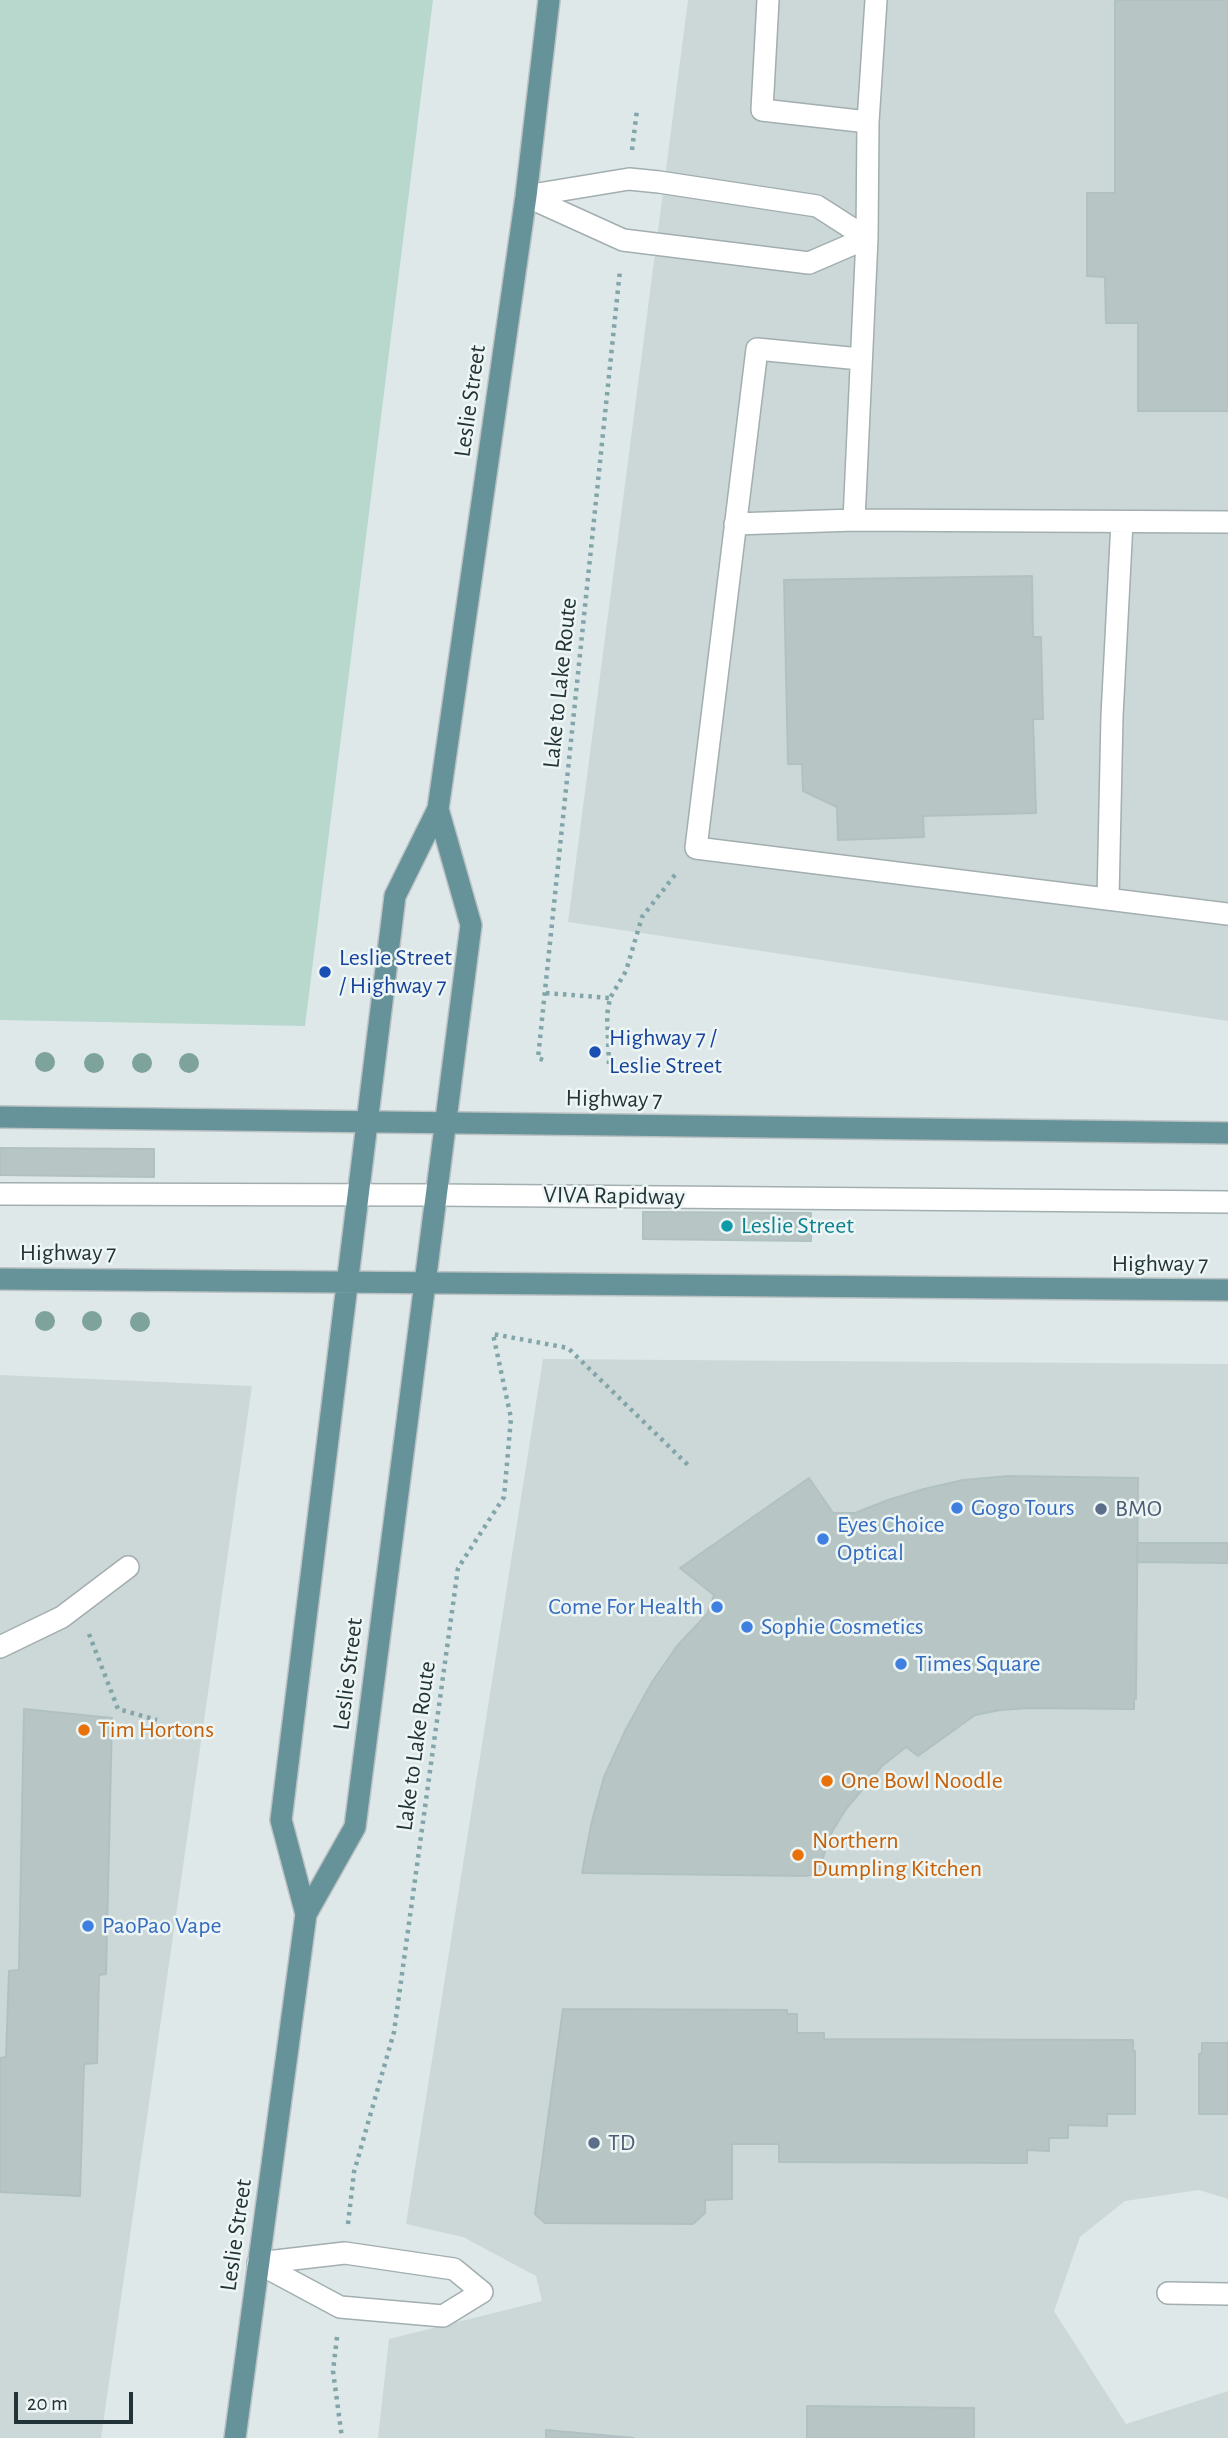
<!DOCTYPE html>
<html>
<head>
<meta charset="utf-8">
<style>
  body { margin:0 }
  #map { position:relative; width:1228px; height:2438px; overflow:hidden; background:#dee8e8; font-family:"Alegreya Sans",sans-serif }
  canvas { display:block }
  .scale { position:absolute; left:14px; top:2392px; width:119px; height:32px; box-sizing:border-box; border:4px solid #213336; border-top:0; padding-left:9px; font-size:21px; line-height:24px; white-space:nowrap; color:#213336; -webkit-text-stroke:5px #eef5f5; paint-order:stroke }
</style>
</head>
<body>
<div id="map">
<canvas width="1228" height="2438"></canvas>
<div class="scale">20 m</div>
</div>
<script>
const g = document.querySelector('canvas').getContext('2d');
g.lineJoin = 'round';
function fill(path, color) { g.fillStyle = color; g.fill(path, 'evenodd'); }
const toPath = rows => new Path2D(rows.map(r => 'M' + r).join(''));
function stroke(path, color, width, dash) { g.strokeStyle = color; g.lineWidth = width; g.lineCap = dash ? 'butt' : 'round'; g.setLineDash(dash || []); g.stroke(path); }
function write(font, color, halo, rows, align = 'center') {
  g.font = font + ' "Alegreya Sans",sans-serif'; g.lineWidth = 5; g.setLineDash([]); g.textBaseline = 'middle'; g.strokeStyle = halo; g.fillStyle = color; for (const [text, x, y, turn = 0] of rows) {
    g.save(); g.translate(x, y); g.rotate((+turn || 0) * Math.PI / 180); g.textAlign = isNaN(turn) ? turn : align; if (halo) g.strokeText(text, 0, 0); g.fillText(text, 0, 0); g.restore();
  }
}
fill(toPath([
  [688,0,1228,0,1228,1021,568,922],
  [543,1359,1228,1364,1228,2199,1199,2190,1125,2201,1080,2237,1054,2311,1126,2424,1228,2391,1228,2438,378,2438,389,2339,542,2301,536,2276,463,2237,406,2224],
  [0,1375,252,1386,101,2438,0,2438]
]), '#ccd8d7');
fill(toPath([
  [0,0,433,0,305,1026,0,1020]
]), '#b8d8ce');
const building = toPath([
  [1115,0,1228,0,1228,411,1138,411,1138,323,1106,323,1105,277,1087,276,1087,193,1115,193,1115,0],
  [1032,576,1033,637,1041,637,1043,719,1033,719,1036,813,923,816,924,837,838,840,837,807,803,791,802,764,788,764,784,580,1032,576],
  [0,1148,154,1149,154,1177,0,1175,0,1148],
  [643,1212,811,1213,811,1241,643,1239,643,1212],
  [1009,1476,1138,1478,1136,1699,1134,1699,1134,1709,1028,1708,1000,1710,975,1715,918,1756,906,1747,882,1766,846,1809,833,1830,817,1874,805,1876,582,1873,591,1825,604,1777,626,1729,652,1682,677,1646,707,1614,714,1595,680,1568,809,1478,833,1513,855,1513,888,1500,924,1489,963,1480,1009,1476],
  [1137,1543,1228,1543,1228,1563,1137,1562,1137,1543],
  [24,1709,112,1718,106,1974,99,1975,97,2063,84,2064,80,2196,0,2192,0,2058,6,2057,9,1971,19,1970,24,1709],
  [563,2009,787,2010,787,2014,797,2014,797,2033,824,2033,824,2039,1133,2040,1133,2051,1135,2051,1135,2114,1107,2114,1107,2126,1068,2125,1068,2138,1049,2138,1049,2151,1027,2150,1027,2163,779,2162,779,2144,732,2144,732,2199,705,2200,705,2213,693,2224,545,2223,535,2214,563,2009],
  [1202,2043,1228,2043,1228,2114,1199,2114,1199,2054,1202,2053,1202,2043],
  [807,2406,974,2408,974,2438,807,2438,807,2406],
  [546,2430,634,2438,546,2438,546,2430]
]);
fill(building, '#b7c5c5');
stroke(building, '#b1c1c1', 2);
const minor = toPath([
  [768,0,762,110,868,122],
  [876,0,868,122,867,238,854,520,1228,522],
  [526,196,623,240,809,263,867,238],
  [526,196,629,179,659,182,817,206,867,238],
  [860,359,757,349,696,848,1228,914],
  [735,524,854,520],
  [1108,899,1112,716,1122,522],
  [0,1194,437,1195,1228,1202],
  [0,1647,62,1617,128,1567],
  [345,2253,454,2269,482,2292,443,2316,340,2307,258,2263,345,2253],
  [1168,2293,1228,2294]
]);
const major = toPath([
  [0,1117,1228,1133],
  [0,1279,1228,1290],
  [306,1914,281,1820,395,896,438,809,526,196,549,0],
  [235,2438,306,1914,355,1827,471,925,438,809]
]);
stroke(minor, '#a2aeaf', 24);
stroke(major, '#bcc2c3', 24);
stroke(toPath([
  [632,150,637,110],
  [546,993,610,998],
  [543,1060,538,1058,620,270],
  [609,1064,607,1015,610,998,626,971,642,917,678,871],
  [89,1634,118,1709,157,1720],
  [348,2224,354,2172,394,2032,458,1568,504,1497,511,1418,493,1334,568,1348,691,1468],
  [337,2337,333,2371,342,2438]
]), '#81a5a9', 4.5, [3.5, 5]);
stroke(minor, '#fff', 21);
stroke(major, '#66929a', 21);
g.fillStyle = '#7ea29c';
for (const [x, y] of [
  [45,1062],
  [94,1063],
  [142,1063],
  [189,1063],
  [45,1321],
  [92,1321],
  [140,1322]
]) { g.beginPath(); g.arc(x, y, 10, 0, 2 * Math.PI); g.fill(); }
for (const [x, y, r, color] of [
  [325,972,7,"#1a4fb4"],
  [595,1052,7,"#1a4fb4"],
  [727,1226,7,"#0f9aa8"],
  [957,1508,7,"#3f7fe0"],
  [1101,1509,7,"#5c6f8a"],
  [823,1539,7,"#3f7fe0"],
  [717,1607,7,"#3f7fe0"],
  [747,1627,7,"#3f7fe0"],
  [901,1664,7,"#3f7fe0"],
  [84,1730,7,"#e8710a"],
  [827,1781,7,"#e8710a"],
  [798,1855,7,"#e8710a"],
  [88,1926,7,"#3f7fe0"],
  [594,2143,7,"#5c6f8a"]
]) { const dot = new Path2D(); dot.arc(x, y, r, 0, 2 * Math.PI); g.fillStyle = color; g.fill(dot); stroke(dot, '#eef5f5', 2.5); }
write('24px', '#213336', '#eef5f5', [
  ["Leslie Street",470,401,-82],
  ["Lake to Lake Route",560,683,-84],
  ["Highway 7",614,1099,1],
  ["VIVA Rapidway",614,1196,1],
  ["Highway 7",68,1253],
  ["Highway 7",1160,1264],
  ["Leslie Street",348,1674,-83],
  ["Lake to Lake Route",416,1746,-82],
  ["Leslie Street",236,2235,-82]
]);
write('24px', '#164399', '#eef5f5', [
  ["Leslie Street",339,958],
  ["/ Highway 7",339,986],
  ["Highway 7 /",609,1038],
  ["Leslie Street",609,1066]
], 'left');
write('24px', '#0d838f', '#eef5f5', [
  ["Leslie Street",741,1226]
], 'left');
write('24px', '#366cbe', '#eef5f5', [
  ["Gogo Tours",971,1508],
  ["Eyes Choice",837,1525],
  ["Optical",837,1553],
  ["Come For Health",703,1607,"right"],
  ["Sophie Cosmetics",761,1627],
  ["Times Square",915,1664],
  ["PaoPao Vape",102,1926]
], 'left');
write('24px', '#4e5e75', '#eef5f5', [
  ["BMO",1115,1509],
  ["TD",608,2143]
], 'left');
write('24px', '#c56008', '#eef5f5', [
  ["Tim Hortons",98,1730],
  ["One Bowl Noodle",841,1781],
  ["Northern",812,1841],
  ["Dumpling Kitchen",812,1869]
], 'left');
</script>
</body>
</html>
